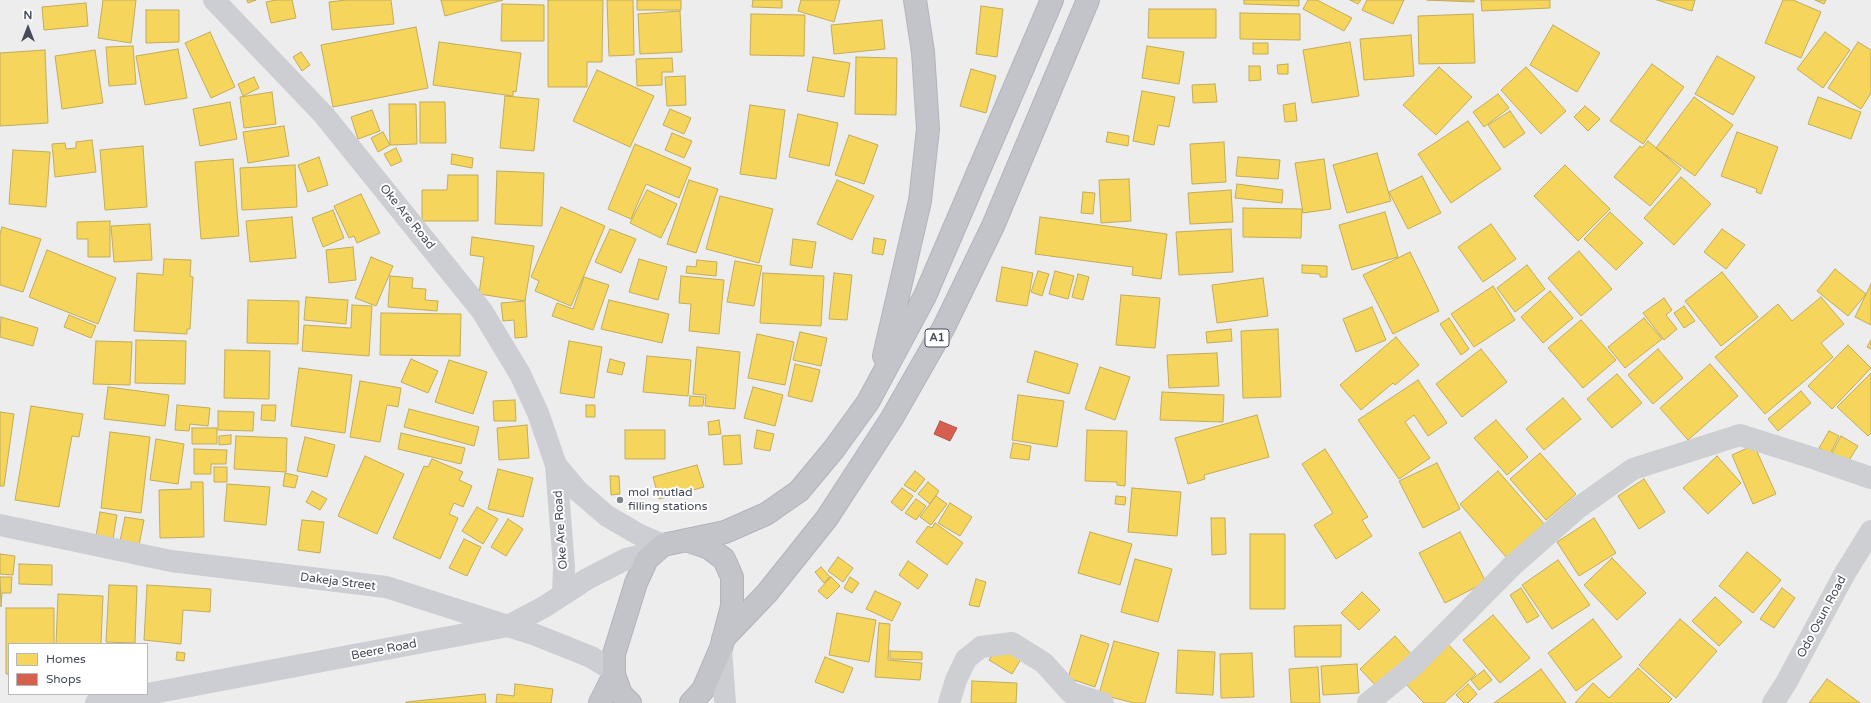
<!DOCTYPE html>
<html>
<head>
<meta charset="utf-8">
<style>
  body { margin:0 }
  #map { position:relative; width:1871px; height:703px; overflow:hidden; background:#eeeded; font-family:"Varela Round",sans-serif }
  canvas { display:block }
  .legend { position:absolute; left:8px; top:643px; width:140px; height:52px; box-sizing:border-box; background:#fff; border:1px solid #b5b7bd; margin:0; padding:5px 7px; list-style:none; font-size:12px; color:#454b5a }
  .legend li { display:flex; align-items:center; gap:8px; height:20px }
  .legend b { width:20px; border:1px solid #b5b7bd }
  .north { position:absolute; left:8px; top:8px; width:40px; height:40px; -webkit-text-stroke:3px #fff; paint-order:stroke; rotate:0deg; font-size:11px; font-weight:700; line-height:16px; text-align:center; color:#454b5a }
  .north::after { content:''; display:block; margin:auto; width:14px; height:18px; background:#454b5a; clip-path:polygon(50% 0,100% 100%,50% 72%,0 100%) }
</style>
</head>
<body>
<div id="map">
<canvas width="1871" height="703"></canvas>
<ul class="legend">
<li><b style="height:11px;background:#f6d55c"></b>Homes</li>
<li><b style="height:11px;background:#d6604d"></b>Shops</li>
</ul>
<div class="north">N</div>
</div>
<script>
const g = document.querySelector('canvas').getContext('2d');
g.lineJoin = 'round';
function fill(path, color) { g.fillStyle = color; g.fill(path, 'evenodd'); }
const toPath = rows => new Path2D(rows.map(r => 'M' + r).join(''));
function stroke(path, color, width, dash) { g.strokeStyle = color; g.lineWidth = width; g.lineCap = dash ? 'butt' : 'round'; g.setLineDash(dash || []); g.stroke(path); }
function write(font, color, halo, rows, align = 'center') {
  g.font = font + ' "Varela Round",sans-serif'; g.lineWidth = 4; g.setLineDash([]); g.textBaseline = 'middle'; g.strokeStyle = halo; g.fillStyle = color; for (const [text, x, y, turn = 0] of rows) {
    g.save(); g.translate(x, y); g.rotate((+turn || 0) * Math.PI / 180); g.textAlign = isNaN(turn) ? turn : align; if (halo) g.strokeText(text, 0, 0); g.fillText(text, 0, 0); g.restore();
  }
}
const homes = toPath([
  [103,0,136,0,131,43,98,38,103,0],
  [247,0,256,0,248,3,247,0],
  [276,0,292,0,296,18,271,23,266,2,276,0],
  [346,0,391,0,394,24,332,30,329,2,346,0],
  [441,0,503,0,445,16,441,0],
  [548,0,603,0,602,62,587,62,587,87,548,87,548,0],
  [607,0,633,0,634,55,609,56,607,0],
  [637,0,681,0,681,10,637,10,637,0],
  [753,0,782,0,782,8,752,7,753,0],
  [801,0,840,0,834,22,798,11,801,0],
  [1244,0,1299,0,1299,6,1244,4,1244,0],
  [1308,0,1317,0,1352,18,1344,31,1303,9,1308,0],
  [1350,0,1361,0,1358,4,1350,0],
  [1367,0,1404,0,1393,24,1362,10,1367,0],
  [1427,0,1474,0,1474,2,1427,0],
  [1481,0,1550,0,1550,8,1482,11,1481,0],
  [1657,0,1695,0,1692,11,1657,0],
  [1783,0,1793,0,1821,12,1801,58,1765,43,1783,0],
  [1815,0,1826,0,1824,4,1815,0],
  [86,3,88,26,44,30,42,7,86,3],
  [502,4,544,5,544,41,501,41,502,4],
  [981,6,1003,9,997,57,976,54,981,6],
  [1149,9,1216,9,1216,38,1148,38,1149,9],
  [146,10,179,10,179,42,146,43,146,10],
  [680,11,682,52,640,54,638,14,680,11],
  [1240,13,1300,14,1300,40,1240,39,1240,13],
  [751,14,805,15,804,56,750,55,751,14],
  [1473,14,1475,63,1419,64,1418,16,1473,14],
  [882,20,885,49,834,54,831,25,882,20],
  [1553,25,1600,53,1577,92,1530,65,1553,25],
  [416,27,428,88,333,107,321,45,416,27],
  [210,32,235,87,211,98,185,43,210,32],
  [1825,32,1850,50,1823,88,1797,69,1825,32],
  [1411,35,1414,76,1364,80,1360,39,1411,35],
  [439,42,521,53,516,92,513,91,513,96,433,85,439,42],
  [1350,42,1359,96,1312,103,1303,50,1350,42],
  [1858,42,1871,50,1871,93,1861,109,1828,88,1858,42],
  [1253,43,1268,43,1268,54,1253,54,1253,43],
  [133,46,136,84,109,86,106,47,133,46],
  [1147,46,1184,52,1179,84,1142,78,1147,46],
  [178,49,187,98,145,105,136,56,178,49],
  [45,50,48,123,0,126,0,53,45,50],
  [95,50,103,103,62,109,55,56,95,50],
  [301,52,310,65,302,71,293,57,301,52],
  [1717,56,1755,77,1733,115,1695,94,1717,56],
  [813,57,850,63,844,97,807,91,813,57],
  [856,57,897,58,896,115,855,114,856,57],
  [672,58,673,72,662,72,662,85,637,86,636,59,672,58],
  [1288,64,1288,74,1278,74,1277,65,1288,64],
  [1652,64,1684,87,1643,144,1610,121,1652,64],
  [1249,66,1260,66,1261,80,1249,81,1249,66],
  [1439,67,1472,97,1436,135,1403,105,1439,67],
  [1526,67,1566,111,1541,134,1501,90,1526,67],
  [971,69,996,76,986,113,960,106,971,69],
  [597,70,654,96,630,147,573,121,597,70],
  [685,76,686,105,667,106,665,77,685,76],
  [254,77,259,88,243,96,238,84,254,77],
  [1215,84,1217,102,1193,103,1192,85,1215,84],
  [1142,91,1175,97,1169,127,1158,125,1154,145,1133,141,1142,91],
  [272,92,276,124,244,128,240,97,272,92],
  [1498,94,1509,108,1484,127,1473,112,1498,94],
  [505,96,539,99,534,151,500,148,505,96],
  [1694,97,1733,125,1695,176,1656,148,1694,97],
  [1818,97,1861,112,1851,139,1808,124,1818,97],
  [230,102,237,139,200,146,193,109,230,102],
  [420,102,445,102,446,143,420,143,420,102],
  [1295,103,1297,121,1285,122,1283,105,1295,103],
  [389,104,416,104,417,144,390,145,389,104],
  [750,105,785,110,776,179,740,174,750,105],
  [1585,106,1600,119,1588,131,1574,117,1585,106],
  [670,109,691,118,684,134,663,125,670,109],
  [372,110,380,131,358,139,351,117,372,110],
  [1510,111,1525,133,1504,148,1488,125,1510,111],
  [798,114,838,123,829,166,789,157,798,114],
  [1468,121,1501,169,1451,203,1418,154,1468,121],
  [284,126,289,156,248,163,243,132,284,126],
  [383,132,390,145,378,152,371,138,383,132],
  [1108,132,1129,136,1128,146,1106,142,1108,132],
  [1737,132,1778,147,1761,194,1756,192,1757,189,1721,176,1737,132],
  [672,133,692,141,684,158,665,150,672,133],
  [849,135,878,145,864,184,835,175,849,135],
  [92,140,96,172,55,177,52,144,65,143,66,149,76,148,76,142,92,140],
  [1648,141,1681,169,1650,206,1614,177,1640,146,1642,148,1648,141],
  [1224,142,1226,182,1192,184,1190,144,1224,142],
  [635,144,691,168,679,198,646,184,631,219,608,209,635,144],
  [143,146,147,207,105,210,100,150,143,146],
  [396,148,402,161,391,166,384,154,396,148],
  [13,150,50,152,46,207,9,204,13,150],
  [1377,153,1391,201,1347,213,1333,165,1377,153],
  [452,154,473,158,472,168,451,164,452,154],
  [319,157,328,185,308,192,298,165,319,157],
  [1238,157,1280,160,1278,179,1236,176,1238,157],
  [233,159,239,236,201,239,195,162,233,159],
  [1324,159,1331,209,1303,213,1295,163,1324,159],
  [295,165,297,207,242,210,240,168,295,165],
  [1565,165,1610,209,1578,241,1534,196,1565,165],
  [497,171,544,173,542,226,495,224,497,171],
  [448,175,478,175,478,221,422,221,422,190,447,190,448,175],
  [1422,176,1441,213,1408,229,1389,192,1422,176],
  [1681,177,1711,204,1674,245,1644,218,1681,177],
  [1129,179,1131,221,1101,223,1099,180,1129,179],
  [689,180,718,189,696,253,667,244,689,180],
  [837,180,874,196,852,240,817,224,837,180],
  [1237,184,1283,190,1282,203,1235,198,1237,184],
  [647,190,677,204,661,238,630,223,647,190],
  [1231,190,1233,222,1190,224,1188,193,1231,190],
  [1083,192,1095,193,1093,214,1081,213,1083,192],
  [361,194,380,233,357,243,354,236,349,238,334,206,361,194],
  [720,196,773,209,759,263,706,249,720,196],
  [561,207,605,226,571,306,535,291,539,281,531,277,561,207],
  [1243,208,1302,209,1301,238,1243,237,1243,208],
  [333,210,344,238,323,247,312,218,333,210],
  [1385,212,1398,257,1352,270,1339,225,1385,212],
  [1610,212,1643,243,1616,270,1584,239,1610,212],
  [292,217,296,258,250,262,246,221,292,217],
  [1040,217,1167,234,1161,279,1132,275,1133,267,1035,254,1040,217],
  [110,221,110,257,88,257,88,239,77,239,77,222,110,221],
  [150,224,152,260,114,262,111,226,150,224],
  [1491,224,1516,259,1483,282,1458,247,1491,224],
  [2,227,41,239,23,292,0,285,0,234,2,227],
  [610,229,636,239,621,273,595,262,610,229],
  [1231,229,1233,272,1179,275,1176,232,1231,229],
  [1722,229,1745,245,1726,269,1704,252,1722,229],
  [472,237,534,246,525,301,479,294,484,257,470,255,472,237],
  [874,238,886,240,883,255,872,253,874,238],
  [793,239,816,242,812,268,790,265,793,239],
  [353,247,356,280,329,283,326,250,353,247],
  [47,250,116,278,98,324,29,297,47,250],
  [1579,251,1612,289,1581,316,1548,278,1579,251],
  [1410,252,1439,311,1393,334,1363,275,1410,252],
  [371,257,393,266,376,306,355,298,371,257],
  [164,259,191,260,190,276,193,277,190,329,187,329,187,334,134,331,137,273,163,275,164,259],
  [639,259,667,267,658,300,629,292,639,259],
  [697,260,717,262,716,276,686,273,687,266,696,267,697,260],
  [735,261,762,266,754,306,727,302,735,261],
  [1302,265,1327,266,1327,277,1320,277,1320,274,1302,273,1302,265],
  [1527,265,1545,289,1515,312,1497,288,1527,265],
  [1002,267,1033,273,1027,306,996,301,1002,267],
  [1835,269,1866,294,1848,316,1817,291,1835,269],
  [1038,271,1049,274,1042,296,1031,292,1038,271],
  [1055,271,1074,276,1068,299,1049,294,1055,271],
  [1722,272,1758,317,1721,346,1685,301,1722,272],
  [763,273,824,276,821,326,760,323,763,273],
  [834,273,852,275,847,320,829,319,834,273],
  [1078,274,1089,277,1083,300,1072,297,1078,274],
  [390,276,413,278,412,288,426,289,425,300,438,301,437,311,388,307,390,276],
  [681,276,724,280,719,334,689,331,691,304,679,303,681,276],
  [584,277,609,285,593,330,552,316,557,303,573,309,584,277],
  [1263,278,1268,316,1217,323,1212,285,1263,278],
  [1871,284,1871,325,1855,317,1871,284],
  [1493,286,1515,320,1474,347,1451,314,1493,286],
  [1550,291,1573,318,1543,343,1521,317,1550,291],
  [1121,295,1160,298,1155,348,1116,345,1121,295],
  [306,297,348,300,346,324,304,320,306,297],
  [1821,297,1844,324,1821,343,1833,357,1765,414,1715,357,1778,304,1792,321,1821,297],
  [1664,298,1672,310,1666,315,1677,329,1664,340,1643,313,1664,298],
  [248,300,299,301,298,344,247,343,248,300],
  [609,300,669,314,662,343,601,329,609,300],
  [525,301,527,337,515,338,514,320,503,321,501,303,525,301],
  [352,305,372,306,369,356,302,351,304,325,351,328,352,305],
  [1684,306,1695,321,1684,328,1674,313,1684,306],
  [1372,307,1386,340,1356,352,1343,319,1372,307],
  [381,313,461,314,460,356,380,355,381,313],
  [69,315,96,326,91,338,64,327,69,315],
  [1,317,38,328,33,346,0,337,1,317],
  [1449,318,1469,349,1461,355,1440,324,1449,318],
  [1644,318,1662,339,1625,368,1608,347,1644,318],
  [1581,320,1616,360,1583,388,1548,348,1581,320],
  [1231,329,1232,341,1207,343,1206,332,1231,329],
  [1278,329,1281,397,1243,398,1241,331,1278,329],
  [800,332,827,338,821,366,793,360,800,332],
  [757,334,794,342,785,385,748,378,757,334],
  [1396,337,1419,365,1395,385,1393,383,1361,410,1340,385,1396,337],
  [136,340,186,341,185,384,135,383,136,340],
  [1871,340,1871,349,1867,347,1871,340],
  [96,341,132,342,130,385,93,384,96,341],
  [569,341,602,347,594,398,560,393,569,341],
  [1848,345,1871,368,1832,409,1808,386,1848,345],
  [697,347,740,352,735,409,705,406,706,395,693,394,697,347],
  [1481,349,1507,382,1462,417,1436,384,1481,349],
  [1658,349,1683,378,1653,404,1628,375,1658,349],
  [225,350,270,351,269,399,224,398,225,350],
  [1035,351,1078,364,1069,394,1027,382,1035,351],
  [1217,353,1219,386,1169,388,1167,355,1217,353],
  [647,356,691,360,688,396,643,392,647,356],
  [411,359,438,371,428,393,401,382,411,359],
  [610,359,625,363,622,375,607,372,610,359],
  [449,360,487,372,473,414,435,402,449,360],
  [795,364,820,370,812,402,788,396,795,364],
  [1710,364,1738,396,1688,440,1660,408,1710,364],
  [1100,367,1130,377,1115,420,1085,409,1100,367],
  [299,368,352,375,345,433,291,426,299,368],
  [1871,373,1871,433,1868,436,1837,407,1871,373],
  [1617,374,1642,403,1612,428,1587,399,1617,374],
  [1418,380,1447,423,1428,436,1414,415,1405,422,1430,458,1399,479,1358,420,1418,380],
  [360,381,401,388,398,407,387,405,380,442,350,437,360,381],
  [108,387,169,395,165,426,104,419,108,387],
  [753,387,783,395,775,426,744,418,753,387],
  [1801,391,1811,403,1778,431,1768,419,1801,391],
  [1162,392,1224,395,1223,422,1160,420,1162,392],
  [1018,395,1064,401,1057,447,1012,440,1018,395],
  [690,396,704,397,703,406,689,406,690,396],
  [1563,398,1581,419,1544,450,1526,429,1563,398],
  [515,400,516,421,494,421,493,401,515,400],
  [177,405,210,408,208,426,190,424,189,431,175,430,177,405],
  [262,405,276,405,275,421,261,420,262,405],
  [586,405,595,405,595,417,586,417,586,405],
  [31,406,83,414,79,437,72,436,59,507,15,500,31,406],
  [409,409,479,427,474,446,404,427,409,409],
  [218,411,254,412,253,431,218,430,218,411],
  [0,412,14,414,4,486,0,486,0,412],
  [1257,415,1269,457,1204,475,1205,479,1188,484,1175,438,1257,415],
  [719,420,721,434,709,435,708,422,719,420],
  [1496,420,1528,457,1507,475,1474,438,1496,420],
  [527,425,529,458,499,460,497,428,527,425],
  [192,428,217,428,217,444,192,444,192,428],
  [625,430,665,430,665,459,625,459,625,430],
  [757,430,774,434,770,451,754,448,757,430],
  [1087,430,1127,431,1125,486,1117,485,1117,482,1085,481,1087,430],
  [1829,431,1839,436,1830,454,1819,448,1829,431],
  [110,432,150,437,141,513,101,508,110,432],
  [401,433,465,448,461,464,398,449,401,433],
  [231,435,231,444,219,445,219,436,231,435],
  [740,435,742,464,724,465,722,436,740,435],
  [236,436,287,438,286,472,234,469,236,436],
  [1841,436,1858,446,1848,462,1832,453,1841,436],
  [305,437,335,445,327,477,297,471,305,437],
  [156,439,184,444,178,484,150,480,156,439],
  [1013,443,1031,446,1029,460,1010,458,1013,443],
  [1754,445,1776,494,1753,504,1732,455,1754,445],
  [194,449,227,450,226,464,211,464,211,474,194,474,194,449],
  [1325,449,1368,517,1362,520,1372,536,1336,559,1314,525,1333,513,1302,464,1325,449],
  [1540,453,1576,494,1546,520,1510,479,1540,453],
  [365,456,404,474,377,534,338,516,365,456],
  [1717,456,1741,483,1708,514,1683,488,1717,456],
  [432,459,463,472,459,480,472,486,463,507,454,503,449,514,458,518,440,559,393,538,424,466,428,467,432,459],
  [1437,463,1460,509,1423,528,1399,481,1437,463],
  [697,465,704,487,659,499,653,477,697,465],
  [214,467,227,467,227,482,214,482,214,467],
  [498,469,533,478,523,517,488,509,498,469],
  [915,471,925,479,915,492,904,485,915,471],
  [1498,471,1545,525,1507,558,1460,504,1498,471],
  [285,473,298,476,295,488,283,486,285,473],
  [610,476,619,476,620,494,611,495,610,476],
  [1644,479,1665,512,1639,529,1618,496,1644,479],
  [191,482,203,482,204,537,160,538,159,490,191,489,191,482],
  [928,482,939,491,930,504,918,494,928,482],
  [227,484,270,487,266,525,224,521,227,484],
  [902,488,913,496,902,511,891,502,902,488],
  [1132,488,1181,492,1177,536,1128,532,1132,488],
  [312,491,327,499,320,510,306,502,312,491],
  [936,496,947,504,931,525,920,517,936,496],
  [1116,496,1126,497,1125,505,1115,504,1116,496],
  [916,499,926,506,916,520,905,513,916,499],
  [950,503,972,517,960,536,938,523,950,503],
  [477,507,498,519,483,544,462,531,477,507],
  [100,512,117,515,113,539,96,536,100,512],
  [125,517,144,520,139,545,120,541,125,517],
  [1211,518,1225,518,1226,554,1212,555,1211,518],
  [1594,518,1616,553,1579,576,1557,542,1594,518],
  [508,519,523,529,506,556,491,547,508,519],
  [302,520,324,522,320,553,298,550,302,520],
  [935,523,963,543,947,565,916,542,928,526,932,528,935,523],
  [1090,532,1132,544,1120,585,1078,573,1090,532],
  [1460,532,1486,582,1445,603,1419,553,1460,532],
  [1250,534,1285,534,1285,609,1250,609,1250,534],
  [464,539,481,547,467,576,449,568,464,539],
  [1747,552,1781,580,1753,613,1719,586,1747,552],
  [0,554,15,556,13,575,0,574,0,554],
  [838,557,853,568,843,582,828,571,838,557],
  [1612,558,1646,593,1617,620,1584,585,1612,558],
  [1135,559,1172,569,1158,622,1121,612,1135,559],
  [1558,560,1590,605,1552,629,1522,585,1558,560],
  [908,561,928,575,918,589,899,575,908,561],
  [19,564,52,565,52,585,19,584,19,564],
  [821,567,830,577,824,583,815,572,821,567],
  [0,577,12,577,11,593,2,593,1,607,0,577],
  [831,577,840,586,827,599,818,591,831,577],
  [850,577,859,583,852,593,844,588,850,577],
  [976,579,986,582,979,607,969,605,976,579],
  [109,585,137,586,135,643,106,642,109,585],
  [147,585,211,589,210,612,183,610,181,644,144,640,147,585],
  [1521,588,1539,616,1527,623,1510,595,1521,588],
  [1782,588,1795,598,1774,628,1760,619,1782,588],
  [875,591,901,603,892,621,866,609,875,591],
  [1362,592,1380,610,1359,630,1341,613,1362,592],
  [58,594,103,596,101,644,56,644,58,594],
  [1715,597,1742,622,1719,646,1692,621,1715,597],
  [6,608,54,608,54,644,9,644,9,674,6,674,6,608],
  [837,613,876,620,869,662,829,655,837,613],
  [1493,615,1530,658,1500,683,1463,640,1493,615],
  [1593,619,1622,657,1576,691,1548,653,1593,619],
  [1680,619,1717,651,1676,698,1639,665,1680,619],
  [879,623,890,624,888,660,922,663,920,680,875,677,879,623],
  [1341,625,1341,657,1295,657,1294,626,1341,625],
  [1081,635,1109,644,1095,687,1068,678,1081,635],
  [1395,636,1412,655,1378,688,1360,669,1395,636],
  [1114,641,1159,653,1145,703,1134,703,1099,694,1114,641],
  [1446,642,1476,674,1444,703,1424,703,1403,681,1446,642],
  [999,645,1021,659,1012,674,989,660,999,645],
  [1178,650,1215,652,1213,695,1176,693,1178,650],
  [890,651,922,652,922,660,890,659,890,651],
  [177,652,185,653,184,661,176,660,177,652],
  [1252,653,1254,697,1221,698,1220,654,1252,653],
  [825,657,853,668,843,693,815,682,825,657],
  [1357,664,1359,693,1323,695,1321,666,1357,664],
  [1318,667,1320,703,1291,703,1289,669,1318,667],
  [1638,668,1672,699,1668,703,1575,703,1593,683,1609,698,1638,668],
  [1541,669,1566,703,1494,703,1541,669],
  [1484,670,1492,680,1479,690,1471,680,1484,670],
  [1827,679,1860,703,1809,703,1827,679],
  [972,681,1017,683,1016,703,971,703,972,681],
  [515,684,553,689,551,703,496,703,497,694,514,696,515,684],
  [1468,684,1477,694,1468,703,1464,703,1456,695,1468,684],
  [485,694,486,703,406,703,406,702,485,694]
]);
fill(homes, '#f6d55c');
stroke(homes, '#c1ac5b', 1);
const shops = toPath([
  [940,421,957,428,950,441,934,434,940,421]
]);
fill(shops, '#d6604d');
stroke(shops, '#aa5a51', 1);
const trunk = toPath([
  [884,356,920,201,928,129,923,52,915,0],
  [686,540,709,548,724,559,732,577,732,606,721,648,703,690,691,703],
  [723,639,767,593,827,518,892,418,944,327,993,226,1088,0],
  [600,703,614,675],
  [630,703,621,694,614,675,614,654,636,583,647,559,663,545,725,532,766,514,799,491,834,449,868,402,925,296,1052,0]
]);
stroke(trunk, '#b2b4bd', 24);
stroke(toPath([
  [949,703,956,680,966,659,981,647,1012,643,1044,663,1071,693,1103,703],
  [1368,703,1412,667,1513,565,1578,508,1633,469,1740,435,1813,458,1871,478],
  [1773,703,1786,683,1845,573,1871,531]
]), '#cecfd3', 22);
stroke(toPath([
  [214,0,324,115,482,311,520,374,538,413,556,465,564,567,563,595],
  [556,465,578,491,607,516,638,534,663,545],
  [0,525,171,561,386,587,536,635,591,657,614,671],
  [721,648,725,703],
  [147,694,508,626,544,607,587,579,626,559,655,552],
  [96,703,145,694]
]), '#cdced3', 22);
stroke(trunk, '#c2c4ca', 22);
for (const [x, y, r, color] of [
  [620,500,4,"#80848d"]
]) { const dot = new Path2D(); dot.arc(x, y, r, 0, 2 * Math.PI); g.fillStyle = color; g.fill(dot); stroke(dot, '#fff', 1.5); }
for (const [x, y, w] of [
  [937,338,24]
]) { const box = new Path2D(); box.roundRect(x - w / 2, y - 9, w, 18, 3); g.fillStyle = '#fff'; g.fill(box); stroke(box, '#454b5a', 1); }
write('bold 11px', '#454b5a', null, [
  ["A1",937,338]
]);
write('12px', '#454b5a', '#fff', [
  ["Oke Are Road",407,217,51],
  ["Oke Are Road",561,530,-94],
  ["Dakeja Street",338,582,7],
  ["Odo Osun Road",1822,617,-62],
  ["Beere Road",384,650,-11]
]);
write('12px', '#454b5a', '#fff', [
  ["mol mutlad",628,493],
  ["filling stations",628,507]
], 'left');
</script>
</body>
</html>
